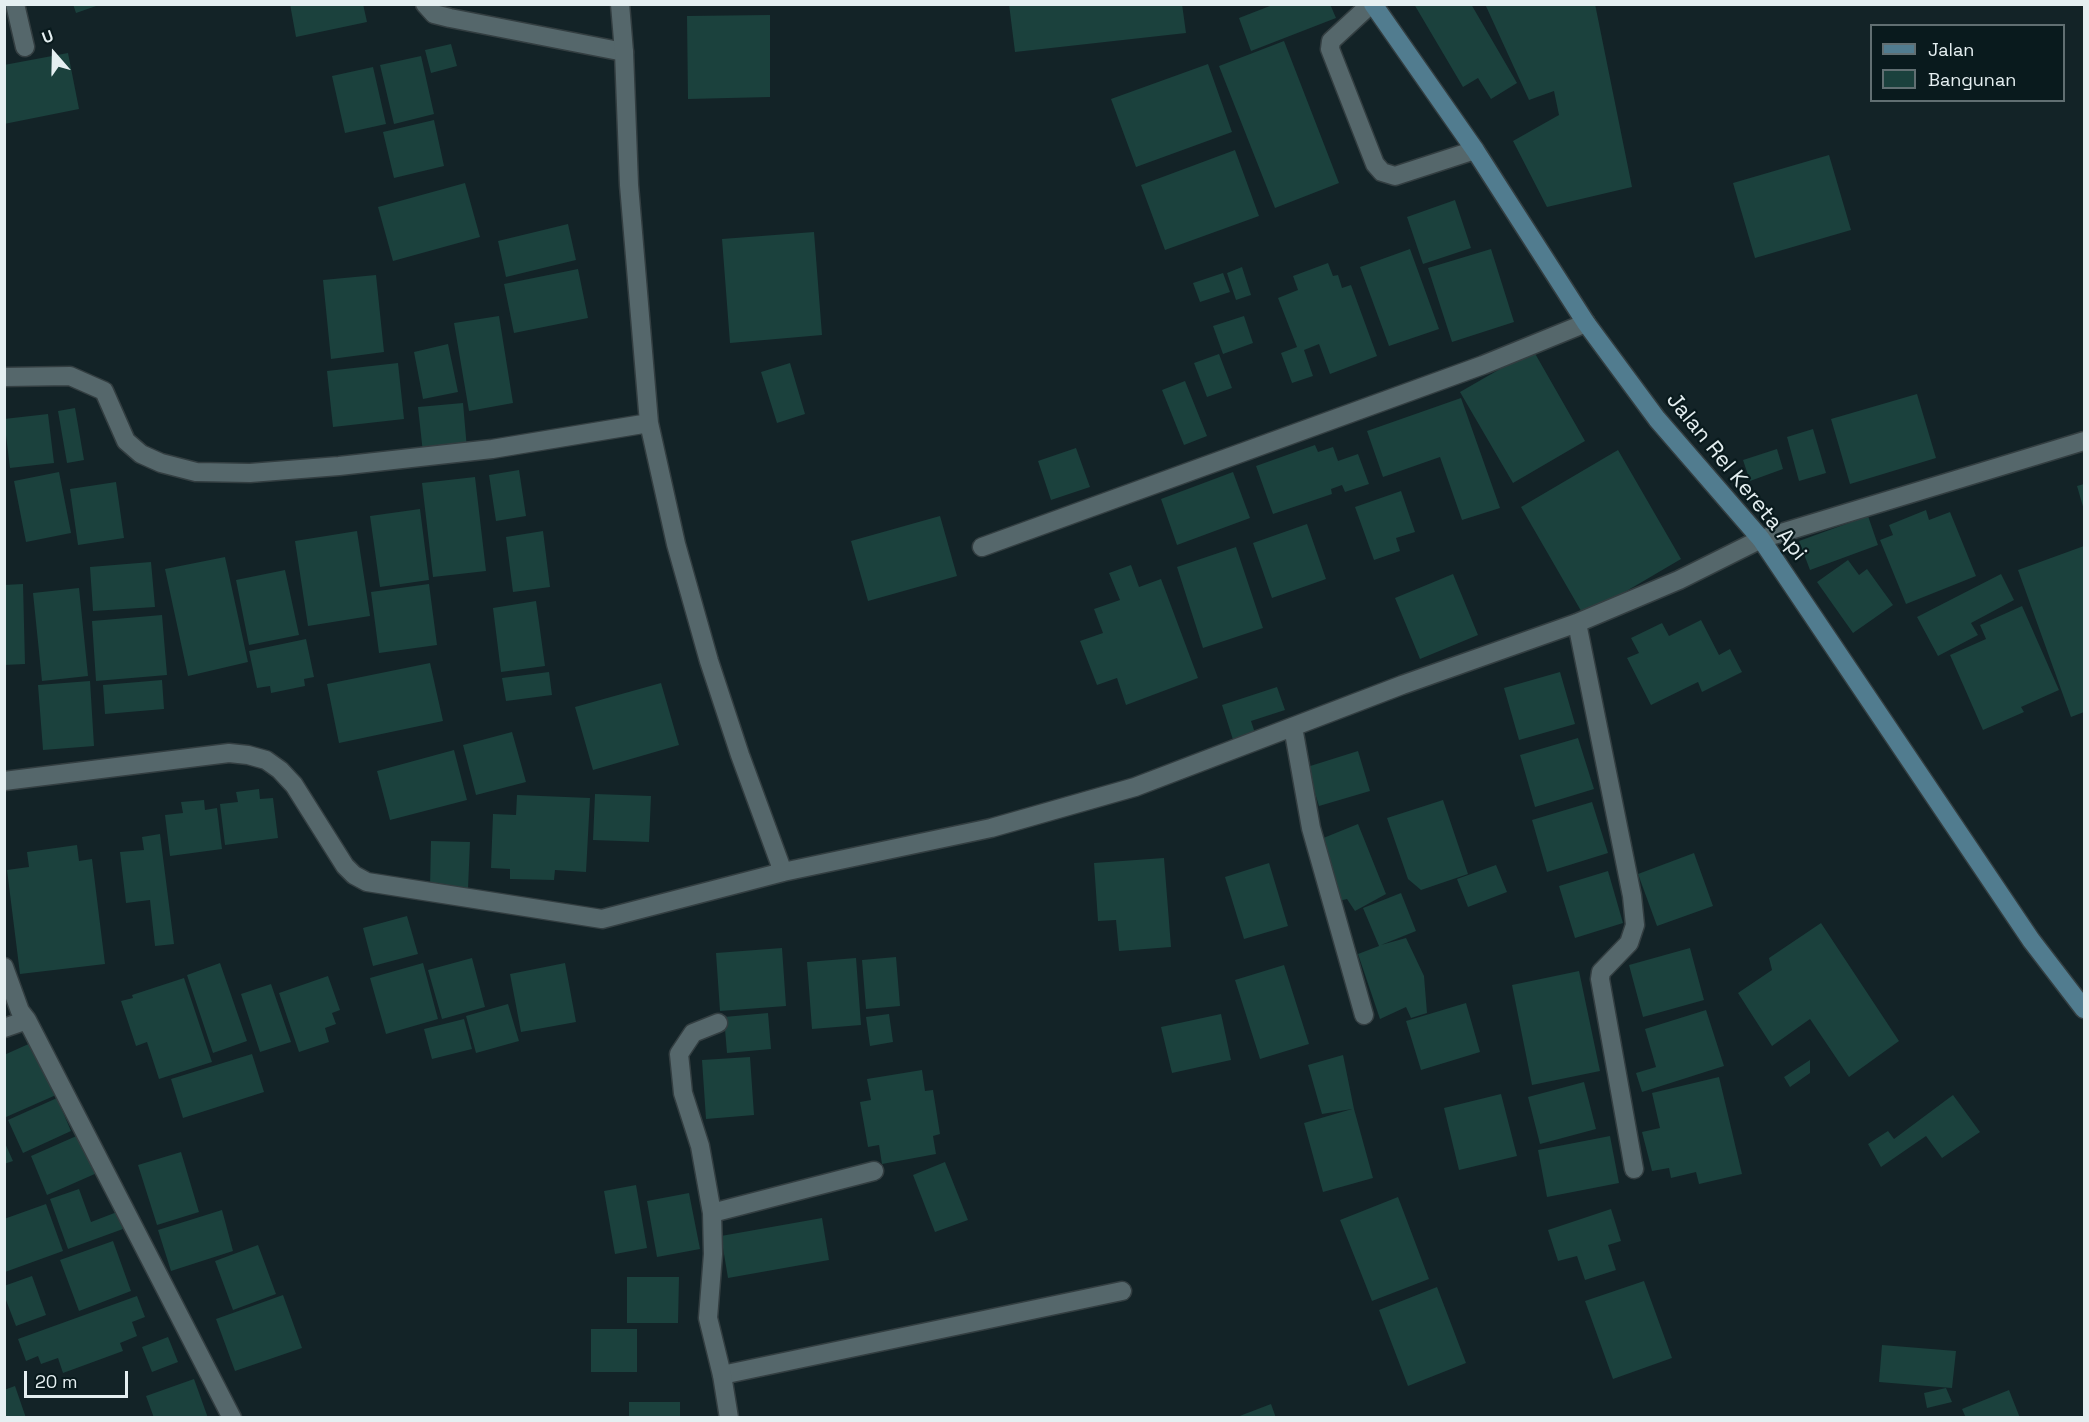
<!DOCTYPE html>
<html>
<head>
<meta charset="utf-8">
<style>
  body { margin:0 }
  #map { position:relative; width:2089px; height:1422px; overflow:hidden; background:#132327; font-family:"Space Grotesk",sans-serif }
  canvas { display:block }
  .frame { position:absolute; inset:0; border:6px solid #e5eff1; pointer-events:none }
  .legend { position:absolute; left:1870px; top:24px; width:195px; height:78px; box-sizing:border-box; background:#091a1d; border:2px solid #616f72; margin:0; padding:8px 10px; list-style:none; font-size:18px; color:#e5eff1 }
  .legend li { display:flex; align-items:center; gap:12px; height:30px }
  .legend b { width:30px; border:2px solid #616f72 }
  .north { position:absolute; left:24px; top:24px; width:60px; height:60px; -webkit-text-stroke:4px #091a1d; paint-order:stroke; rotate:340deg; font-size:16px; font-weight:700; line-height:24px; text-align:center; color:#e5eff1 }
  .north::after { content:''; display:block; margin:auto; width:21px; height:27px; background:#e5eff1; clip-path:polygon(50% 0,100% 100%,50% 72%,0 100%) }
  .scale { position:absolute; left:24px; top:1371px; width:104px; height:27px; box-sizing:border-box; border:3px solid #e5eff1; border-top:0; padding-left:8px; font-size:18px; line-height:21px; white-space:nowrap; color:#e5eff1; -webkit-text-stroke:4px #091a1d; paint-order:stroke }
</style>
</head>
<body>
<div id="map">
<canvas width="2089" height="1422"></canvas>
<div class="frame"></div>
<ul class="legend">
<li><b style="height:8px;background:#517c8f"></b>Jalan</li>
<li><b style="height:16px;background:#1b413d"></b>Bangunan</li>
</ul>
<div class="north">U</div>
<div class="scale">20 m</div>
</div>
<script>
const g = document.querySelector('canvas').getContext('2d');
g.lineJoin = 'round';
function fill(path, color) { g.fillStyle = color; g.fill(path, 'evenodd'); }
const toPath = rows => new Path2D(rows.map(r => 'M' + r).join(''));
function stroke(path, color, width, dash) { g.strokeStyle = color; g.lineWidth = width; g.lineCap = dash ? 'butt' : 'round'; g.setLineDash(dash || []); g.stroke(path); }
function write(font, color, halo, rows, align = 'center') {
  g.font = font + ' "Space Grotesk",sans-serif'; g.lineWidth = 4.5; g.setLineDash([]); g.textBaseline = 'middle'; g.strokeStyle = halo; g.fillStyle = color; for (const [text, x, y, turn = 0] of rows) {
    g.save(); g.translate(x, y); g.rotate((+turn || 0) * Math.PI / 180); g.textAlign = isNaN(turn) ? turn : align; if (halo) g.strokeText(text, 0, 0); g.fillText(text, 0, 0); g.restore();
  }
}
fill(toPath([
  [73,4,99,4,99,5,76,13],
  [290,4,363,4,367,22,296,37],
  [1009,4,1182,4,1186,33,1015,52],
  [1275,4,1330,4,1336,18,1251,51,1239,18],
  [1414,4,1471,4,1517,83,1491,99,1478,78,1463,87],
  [1485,4,1595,4,1632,187,1547,207,1513,141,1559,115,1554,91,1529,100],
  [770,15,770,97,688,99,687,16],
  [1284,41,1339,183,1275,208,1219,66],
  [451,44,457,66,431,73,425,50],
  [68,53,79,109,4,124,4,65],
  [421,56,434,114,394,124,380,65],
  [1208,64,1232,132,1136,167,1111,99],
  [373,67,386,124,345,133,332,76],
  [434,120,444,166,394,178,383,132],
  [1235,150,1259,216,1165,250,1141,185],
  [1829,155,1851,230,1755,258,1733,183],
  [465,183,480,237,393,261,378,207],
  [1455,200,1471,248,1423,264,1407,217],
  [568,224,576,260,506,277,498,241],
  [814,232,822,335,730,343,722,239],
  [1410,249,1439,329,1389,346,1360,267],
  [1491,249,1514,322,1452,342,1428,268],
  [1328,263,1333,276,1338,275,1342,288,1351,285,1377,356,1330,374,1319,344,1304,350,1313,376,1292,383,1281,353,1297,347,1278,298,1298,290,1293,276],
  [1242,267,1251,295,1236,300,1227,273],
  [578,269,588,318,514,333,504,284],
  [1223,273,1230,292,1200,302,1193,283],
  [376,275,384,352,331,359,323,280],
  [499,316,513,403,469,411,454,323],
  [1244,316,1253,343,1223,354,1213,326],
  [448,344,458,392,423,399,414,352],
  [1533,350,1585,441,1513,483,1460,392],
  [1219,354,1232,388,1207,397,1194,363],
  [398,363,404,419,333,427,327,371],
  [790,363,805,414,777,423,761,372],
  [1185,381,1207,436,1184,445,1162,390],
  [1917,394,1936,458,1850,484,1831,419],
  [1461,398,1500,508,1462,520,1440,457,1383,477,1367,431],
  [463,403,467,449,423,453,418,407],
  [75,408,84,460,67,463,58,411],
  [48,414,54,463,10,468,4,419],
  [1813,429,1826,473,1799,481,1787,437],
  [1315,445,1318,452,1333,447,1338,461,1358,454,1369,484,1345,492,1342,485,1331,489,1332,494,1273,514,1256,466],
  [1076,448,1090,487,1051,500,1038,461],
  [1777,449,1783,469,1750,481,1743,460],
  [1618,450,1681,559,1584,616,1521,507],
  [519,470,526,516,496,521,489,475],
  [59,472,71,533,26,542,14,481],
  [1233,472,1250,518,1177,545,1161,499],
  [475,477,486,571,433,577,422,483],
  [116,482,124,538,78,545,70,489],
  [2084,484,2084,510,2077,486],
  [1401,491,1415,532,1396,538,1400,551,1374,560,1355,507],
  [420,509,429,580,380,587,370,516],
  [1926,510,1929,520,1950,512,1976,576,1906,604,1880,540,1893,535,1889,525],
  [940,516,957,576,868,601,851,541],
  [1868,516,1878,545,1810,570,1799,541],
  [1307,524,1326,579,1272,598,1253,543],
  [357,531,370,616,308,626,295,541],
  [543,531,550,587,513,592,506,537],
  [2084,546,2084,712,2071,717,2018,570],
  [1236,547,1263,628,1203,648,1177,567],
  [225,557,248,662,188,676,165,569],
  [1848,560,1859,575,1867,569,1893,605,1853,633,1817,582],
  [151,562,155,607,93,611,90,567],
  [1131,565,1139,587,1161,579,1198,678,1126,705,1117,678,1097,685,1080,641,1103,633,1094,609,1120,600,1109,573],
  [285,570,299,635,249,645,236,580],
  [1453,574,1478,635,1420,659,1395,598],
  [2001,574,2014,600,1971,623,1978,635,1938,656,1917,617],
  [23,584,25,664,4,665,4,585],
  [429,584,437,645,379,653,371,592],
  [79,588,88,676,42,681,33,593],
  [536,601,545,666,501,672,493,608],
  [2022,606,2059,690,2021,707,2024,712,1983,730,1950,655,1986,639,1980,625],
  [162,615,167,675,96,681,92,621],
  [1701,620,1719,655,1730,649,1742,672,1702,692,1698,682,1651,705,1627,658,1639,653,1631,638,1662,623,1669,636],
  [306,639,314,677,304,679,305,686,271,693,270,686,257,688,249,651],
  [430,663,443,721,339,743,327,684],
  [549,672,552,695,506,701,502,678],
  [1560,672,1575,724,1519,740,1504,688],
  [162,680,164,709,105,714,103,685],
  [90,681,94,746,43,750,38,685],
  [661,683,679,745,593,770,575,707],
  [1277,687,1285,710,1251,721,1257,739,1235,746,1222,705],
  [512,732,526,782,476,795,463,745],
  [1578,738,1594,789,1535,807,1520,755],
  [454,750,467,800,390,820,377,771],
  [1358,751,1370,791,1319,806,1307,767],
  [259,789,260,799,273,798,278,838,225,845,220,804,238,802,236,792],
  [595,794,651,796,649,842,593,840],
  [517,795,590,798,586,872,555,870,554,880,510,879,510,869,491,868,493,814,516,815],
  [204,800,205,810,217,808,222,849,170,856,165,815,183,813,181,802],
  [1443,800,1468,874,1421,890,1408,879,1387,818],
  [1592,802,1608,853,1547,872,1532,820],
  [1358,824,1386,894,1355,911,1347,899,1330,903,1311,843],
  [160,834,174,944,155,946,150,900,126,903,120,852,144,850,142,837],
  [431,841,470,842,468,889,430,888],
  [77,845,79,861,92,859,105,964,20,974,7,870,29,867,27,852],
  [1694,853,1713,906,1657,926,1638,874],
  [1164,858,1171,947,1119,951,1116,920,1098,921,1094,863],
  [1269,863,1288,926,1244,939,1225,877],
  [1496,865,1507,892,1468,907,1457,879],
  [1608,871,1623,923,1575,938,1559,886],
  [1401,893,1416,931,1381,945,1406,938,1424,976,1427,1013,1411,1018,1406,1007,1380,1019,1358,954,1379,946,1363,908],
  [407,916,418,954,373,966,363,928],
  [1821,923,1899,1041,1849,1077,1810,1019,1772,1046,1738,993,1772,970,1769,958],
  [782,948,786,1006,720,1011,716,953],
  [1690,948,1704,1000,1643,1017,1629,965],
  [896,957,900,1006,866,1009,862,960],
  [472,958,485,1007,442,1019,428,970],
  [856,958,861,1025,812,1029,807,962],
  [220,963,247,1041,213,1053,187,975],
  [423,963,438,1019,386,1034,370,978],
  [565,963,576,1022,521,1032,510,974],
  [1284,965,1309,1044,1260,1059,1235,980],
  [1579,971,1600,1071,1532,1085,1512,985],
  [328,976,340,1010,332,1013,336,1024,325,1028,329,1042,299,1052,279,993],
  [184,978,212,1062,159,1079,147,1042,136,1046,121,1001,133,998,132,995],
  [271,984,291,1042,260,1052,241,994],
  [1466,1003,1480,1052,1421,1070,1406,1021],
  [508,1004,519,1041,476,1053,466,1016],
  [1706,1010,1724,1066,1642,1092,1636,1073,1656,1067,1645,1029],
  [768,1013,771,1049,727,1053,724,1017],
  [889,1014,893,1042,870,1046,866,1017],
  [1221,1014,1231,1060,1172,1073,1161,1027],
  [464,1019,472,1049,432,1059,424,1029],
  [33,1042,56,1095,6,1117,4,1055],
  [252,1054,264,1092,183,1118,171,1079],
  [1343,1055,1354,1109,1373,1178,1323,1192,1304,1123,1352,1109,1322,1114,1308,1065],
  [750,1057,754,1115,706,1119,702,1060],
  [1810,1060,1810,1073,1790,1087,1784,1077],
  [922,1070,925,1091,933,1090,940,1134,933,1136,936,1154,882,1164,879,1145,868,1147,860,1102,871,1100,867,1079],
  [1719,1077,1742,1174,1699,1184,1696,1172,1671,1178,1669,1168,1652,1171,1642,1132,1660,1128,1652,1093],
  [1584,1082,1596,1129,1540,1144,1528,1097],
  [1501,1094,1517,1156,1459,1170,1444,1108],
  [1953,1095,1980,1132,1942,1158,1926,1136,1881,1167,1868,1144,1888,1131,1894,1139],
  [57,1098,71,1131,23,1153,8,1120],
  [81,1134,97,1173,47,1195,31,1156],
  [1610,1136,1619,1183,1547,1197,1538,1150],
  [4,1141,13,1161,4,1164],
  [181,1152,199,1212,157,1225,138,1165],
  [945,1162,968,1220,935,1232,913,1175],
  [636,1185,647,1248,615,1254,604,1191],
  [79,1189,91,1222,117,1212,123,1229,68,1249,50,1199],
  [689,1193,700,1249,657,1257,647,1201],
  [1398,1197,1429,1279,1372,1301,1340,1220],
  [46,1204,63,1251,5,1272,4,1219],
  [1611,1209,1621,1241,1608,1245,1616,1270,1585,1280,1577,1256,1558,1261,1548,1230],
  [222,1210,233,1251,171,1271,158,1230],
  [822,1218,829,1260,728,1278,721,1236],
  [113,1241,131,1291,79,1311,60,1260],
  [258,1245,276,1294,233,1310,215,1261],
  [32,1276,46,1315,16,1326,4,1295,4,1286],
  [627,1277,679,1277,678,1323,627,1323],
  [1644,1281,1672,1358,1613,1379,1585,1301],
  [1437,1287,1466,1363,1408,1386,1379,1310],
  [283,1295,302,1348,235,1371,216,1319],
  [137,1296,145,1317,132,1322,137,1336,120,1343,123,1351,63,1373,58,1358,41,1364,38,1356,26,1361,18,1339],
  [591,1329,637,1329,637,1372,591,1372],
  [168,1337,178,1362,152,1372,142,1347],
  [1882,1345,1956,1351,1952,1388,1879,1382],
  [194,1379,208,1418,154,1418,146,1396],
  [15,1386,26,1418,4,1418,4,1390],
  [1946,1388,1952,1402,1927,1408,1924,1393],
  [2009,1390,2020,1418,1966,1418,1962,1409],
  [629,1402,680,1402,680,1418,629,1418],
  [1271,1404,1276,1418,1237,1418,1237,1417]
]), '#1b413d');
const lane = toPath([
  [15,4,25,47],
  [425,4,434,14,450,18,624,52],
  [1371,4,1331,41,1330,49,1375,164,1382,172,1395,176,1475,150],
  [722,1375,1122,1291]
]);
const street = toPath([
  [620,4,624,52,629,185,649,423,676,544,709,661,740,755,783,872],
  [4,377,70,376,104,391,126,441,141,454,161,463,196,472,250,473,339,466,492,449,649,423],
  [982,547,1483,365,1586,323],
  [1577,623,1632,896,1635,925,1629,943,1601,972,1600,979,1634,1169],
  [1293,727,1311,828,1364,1015],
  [4,781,229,753,248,755,266,760,280,770,294,785,345,866,354,875,367,882,602,919,783,872,991,828,1135,787,1402,685,1577,623,1679,580,1761,539,2084,441],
  [4,967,20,1011,27,1020,4,1028],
  [27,1020,232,1418],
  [718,1023,693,1033,679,1054,683,1093,700,1146,712,1213,713,1254,708,1318,722,1375,729,1418],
  [712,1213,874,1171]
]);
const secondary = toPath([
  [1373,4,1475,150,1586,323,1657,419,1761,539,2031,940,2084,1009]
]);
stroke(lane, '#333e41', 21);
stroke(street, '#333e41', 21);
stroke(secondary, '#333e41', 21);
stroke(lane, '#55676b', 18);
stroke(street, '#55676b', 18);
stroke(secondary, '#517c8f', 18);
write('22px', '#e5eff1', '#091a1d', [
  ["Jalan Rel Kereta Api",1736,477,51]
]);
</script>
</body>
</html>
